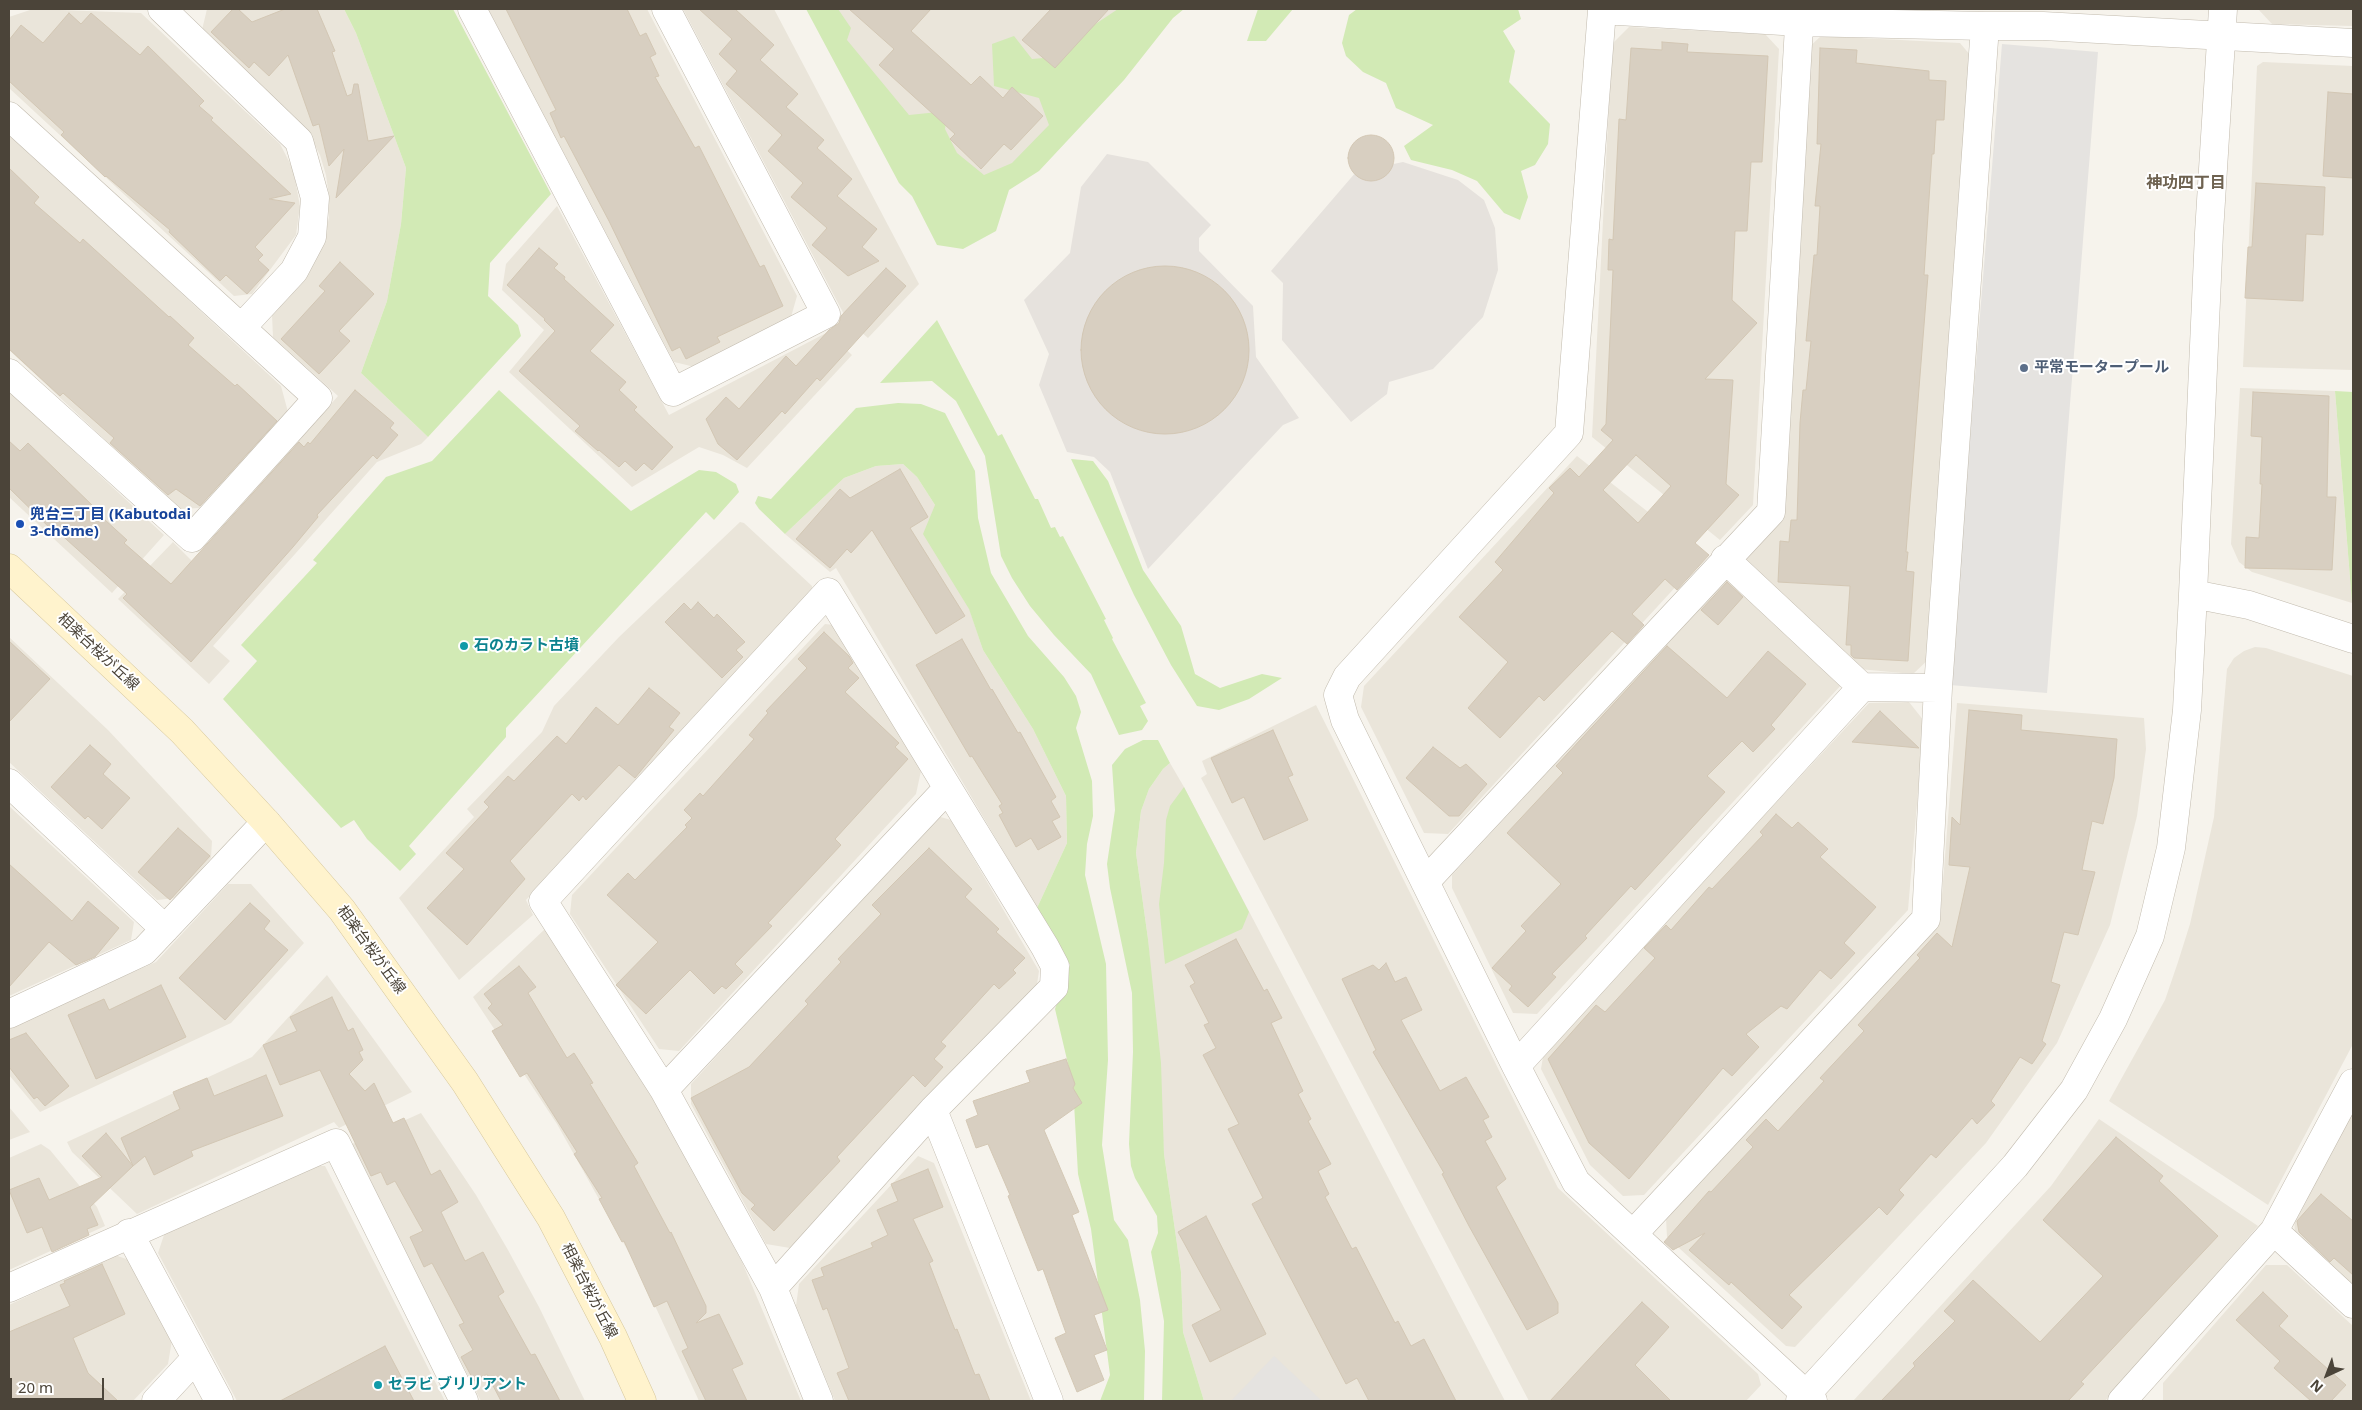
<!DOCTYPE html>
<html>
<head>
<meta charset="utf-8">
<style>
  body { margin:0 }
  #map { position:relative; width:2362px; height:1410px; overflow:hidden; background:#f6f3ec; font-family:"Noto Sans",sans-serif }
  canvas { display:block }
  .frame { position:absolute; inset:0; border:10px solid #4b4439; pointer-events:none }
  .north { position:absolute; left:2302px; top:1350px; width:50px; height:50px; -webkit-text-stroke:4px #fff; paint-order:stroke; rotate:223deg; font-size:14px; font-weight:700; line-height:20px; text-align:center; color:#4b4439 }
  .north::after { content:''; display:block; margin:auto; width:18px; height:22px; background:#4b4439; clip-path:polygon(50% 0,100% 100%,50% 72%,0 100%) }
  .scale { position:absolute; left:10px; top:1378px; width:94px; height:22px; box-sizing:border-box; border:2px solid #4b4439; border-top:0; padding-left:6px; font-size:15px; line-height:18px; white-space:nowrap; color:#4b4439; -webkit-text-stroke:4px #fff; paint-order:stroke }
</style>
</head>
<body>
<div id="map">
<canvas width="2362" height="1410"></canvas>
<div class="frame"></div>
<div class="north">N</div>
<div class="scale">20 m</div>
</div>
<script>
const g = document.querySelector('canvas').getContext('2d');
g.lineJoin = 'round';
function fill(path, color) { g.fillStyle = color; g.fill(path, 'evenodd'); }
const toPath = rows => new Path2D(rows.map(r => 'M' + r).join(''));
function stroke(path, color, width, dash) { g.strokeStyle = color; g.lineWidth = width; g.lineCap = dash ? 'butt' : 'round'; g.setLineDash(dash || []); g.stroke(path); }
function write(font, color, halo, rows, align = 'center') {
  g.font = font + ' "Noto Sans","Noto Sans JP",sans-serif'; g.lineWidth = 4; g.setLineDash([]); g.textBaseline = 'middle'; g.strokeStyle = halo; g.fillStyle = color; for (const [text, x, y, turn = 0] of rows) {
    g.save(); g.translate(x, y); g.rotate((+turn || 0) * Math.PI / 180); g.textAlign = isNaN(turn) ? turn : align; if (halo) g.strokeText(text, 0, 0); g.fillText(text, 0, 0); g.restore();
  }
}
fill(toPath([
  [33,9,141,13,280,144,293,169,300,206,296,235,252,294,234,296,9,88,9,17],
  [207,9,344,9,356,33,406,168,401,224,387,301,361,373,428,437,421,444,377,462,213,646,230,661,209,684,118,599,173,542,192,561,338,396,273,337,272,315,310,271,325,236,329,217,329,196,326,175,320,155,310,136,298,120,202,30],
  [488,9,647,9,797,296,791,317,695,367,674,362],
  [683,9,774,9,919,284,868,338,847,320],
  [816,9,1174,9,986,212],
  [2258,9,2353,9,2353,26,2272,24],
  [1629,27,1765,34,1779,49,1753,505,1720,540,1592,437,1612,44],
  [1821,36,1960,43,1976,62,1930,658,1913,674,1859,669,1742,559,1783,515,1806,50],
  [2263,62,2353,66,2353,370,2243,367,2257,66],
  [9,133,281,386,288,412,199,508,179,509,9,350],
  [557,206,669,415,828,332,852,355,747,468,723,455,699,447,632,487,509,372,544,330,502,290,506,264],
  [2240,388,2335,391,2352,603,2252,572,2239,562,2231,544],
  [9,391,164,535,112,593,9,497],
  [1577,456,1704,556,1448,834,1424,833,1361,707,1364,686],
  [903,464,917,477,935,505,983,650,1033,729,1066,796,1067,843,1037,908,836,568,830,572,785,534,844,478,876,466],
  [740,522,744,523,812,586,812,592,526,900,533,915,459,980,399,898,474,817,467,809,542,732,554,706,619,637],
  [1730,576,1843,683,1537,1014,1513,1013,1452,888,1452,875],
  [825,624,834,625,921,771,916,794,679,1051,659,1049,570,914,572,895],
  [9,637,108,730,212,841,211,858,176,898,157,900,9,762],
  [2255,647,2266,648,2353,676,2353,1044,2268,1205,2109,1101,2165,1000,2178,962,2190,924,2214,817,2227,669,2234,658,2244,651],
  [1909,702,1924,721,1908,910,1644,1195,1623,1196,1590,1165,1541,1069,1544,1051,1869,703],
  [1957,703,2144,718,2146,749,2137,816,2110,925,2057,1043,1986,1143,1795,1347,1786,1346,1667,1237,1666,1218,1940,920],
  [1316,705,1558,1188,1758,1374,1761,1385,1746,1401,1529,1401,1201,778,1207,774,1202,761],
  [1170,763,1184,787,1505,1401,1204,1401,1183,1332,1181,1272,1164,1154,1148,939,1136,853,1141,811,1149,789,1163,769],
  [9,806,134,922,131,940,9,996],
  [937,816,951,820,1039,971,1037,984,790,1248,766,1244,691,1104,691,1084],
  [228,884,251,884,304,943,231,1023,40,1112,9,1075,9,1027,156,962],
  [545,929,657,1105,742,1262,801,1401,699,1401,638,1269,557,1124,473,997],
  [327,975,412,1092,339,1128,334,1122,137,1214,72,1152,67,1142,252,1057],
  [2353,1105,2353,1288,2295,1235,2294,1215],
  [9,1107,30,1132,9,1140],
  [421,1113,476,1195,508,1250,539,1307,585,1401,481,1401,350,1145],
  [2099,1119,2258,1226,2105,1401,1853,1401,2051,1186],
  [41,1144,50,1150,97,1207,105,1226,9,1270,9,1158],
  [918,1156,934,1163,1031,1401,835,1401,796,1306,799,1284],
  [309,1166,325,1166,445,1401,237,1401,158,1253,165,1232],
  [115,1255,129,1260,172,1340,168,1364,133,1401,9,1401,9,1305],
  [2266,1265,2287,1265,2353,1326,2353,1401,2163,1401,2163,1383]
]), '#eae5da');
fill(toPath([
  [1107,154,1148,162,1211,225,1199,238,1199,251,1253,306,1256,357,1299,418,1283,425,1148,569,1110,472,1094,457,1067,452,1039,385,1049,354,1024,300,1070,253,1081,187],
  [1403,162,1458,180,1484,200,1495,228,1498,270,1483,317,1433,369,1389,382,1387,394,1351,422,1282,340,1283,283,1271,271,1356,172]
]), '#e6e2dd');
fill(toPath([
  [344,9,453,9,551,194,490,263,488,296,518,325,521,336,428,437,361,373,387,301,401,224,406,168,356,33],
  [806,9,838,9,851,28,847,40,909,115,948,111,945,129,957,153,984,175,1012,163,1049,125,1039,98,994,86,992,44,1014,36,1032,59,1066,56,1088,29,1118,9,1184,9,1173,18,1124,80,1039,171,1009,190,996,231,963,249,937,245,912,196,899,183],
  [1258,9,1293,9,1266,41,1247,41],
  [1357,9,1518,9,1521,19,1503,31,1515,51,1509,82,1550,124,1548,144,1535,165,1521,171,1528,197,1520,220,1504,213,1477,181,1452,170,1411,160,1404,146,1433,125,1396,108,1386,83,1363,72,1346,56,1342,43,1349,15],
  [937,320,998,436,1002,434,1035,499,1038,499,1051,528,1055,527,1060,537,1063,536,1106,619,1104,620,1113,638,1112,639,1146,703,1140,706,1148,721,1142,730,1119,735,1091,674,1054,635,1030,606,1012,578,1001,556,985,456,956,401,932,381,880,383],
  [499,390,631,511,699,470,716,472,736,484,739,492,714,520,706,512,506,728,506,737,409,846,416,854,400,871,367,839,354,820,341,828,223,699,257,661,241,645,317,563,313,560,386,477,432,461],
  [2335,391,2353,392,2353,603,2352,603],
  [898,403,921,404,945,413,975,471,978,518,991,573,1028,636,1064,677,1076,696,1081,712,1076,728,1092,781,1093,816,1087,844,1085,875,1106,964,1108,1060,1102,1145,1114,1220,1128,1240,1140,1300,1145,1351,1144,1401,1100,1401,1110,1375,1091,1229,1078,1174,1073,1085,1055,1009,1070,965,1037,908,1067,843,1066,796,1033,729,983,650,969,609,923,534,935,505,917,477,903,464,876,466,844,478,785,534,759,509,755,503,758,496,771,499,856,408],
  [1071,459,1093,461,1108,481,1143,570,1181,626,1195,674,1220,688,1262,674,1282,678,1249,699,1219,710,1197,706,1171,665,1134,595],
  [1143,740,1158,740,1170,763,1163,769,1149,789,1141,811,1136,853,1148,939,1161,1063,1164,1154,1181,1272,1183,1332,1204,1401,1162,1401,1164,1321,1151,1252,1158,1233,1157,1216,1135,1178,1131,1166,1129,1144,1133,1052,1132,993,1110,888,1107,864,1115,810,1112,765,1125,749],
  [1184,787,1249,912,1242,929,1165,964,1159,904,1164,863,1166,820,1170,806]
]), '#d2eab5');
fill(toPath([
  [2002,44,2098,52,2047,693,1950,685],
  [1274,1356,1322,1401,1231,1401]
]), '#e5e3e0');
const building = toPath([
  [233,9,238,9,252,22,285,9,317,9,335,51,332,52,347,96,352,94,354,84,358,84,368,141,394,136,336,198,344,149,329,166,319,124,313,126,288,55,269,76,254,62,249,68,211,32,233,9],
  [506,9,627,9,640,36,646,33,656,54,650,57,659,76,655,77,695,148,699,146,760,267,764,265,783,306,717,337,720,342,686,359,680,347,672,351,609,221,564,136,561,138,550,113,556,110,506,9],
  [699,9,735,9,774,45,760,60,798,94,786,107,824,140,817,148,852,179,837,196,877,229,862,247,879,261,848,276,812,245,827,228,791,197,803,183,768,151,782,135,726,84,737,71,719,54,732,39,699,9],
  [849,9,931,9,911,31,971,85,980,76,1003,98,1012,87,1043,116,1011,150,1004,144,981,169,950,139,955,134,879,65,894,49,849,9],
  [1051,9,1109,9,1055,68,1022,40,1051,9],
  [69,13,81,24,91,13,140,55,148,46,204,101,199,106,213,118,211,120,291,194,269,199,295,203,255,247,263,255,258,260,269,270,247,294,226,275,220,281,169,232,170,230,106,176,105,177,61,135,64,132,9,81,9,40,21,25,43,43,69,13],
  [1662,42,1688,44,1687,52,1768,56,1762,162,1751,162,1747,231,1735,231,1732,300,1757,323,1705,379,1733,380,1726,484,1739,495,1695,543,1709,555,1677,590,1665,579,1632,614,1644,625,1627,644,1612,631,1544,701,1539,696,1500,738,1468,708,1508,662,1459,617,1503,570,1495,562,1554,493,1549,488,1570,468,1579,477,1613,440,1601,430,1606,424,1613,270,1608,270,1609,239,1613,240,1619,119,1626,120,1631,48,1662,50,1662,42],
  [1636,455,1671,486,1638,523,1603,490,1636,455],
  [1820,48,1857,50,1856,63,1929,71,1929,80,1946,81,1944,120,1936,120,1934,154,1932,154,1924,275,1928,275,1906,552,1908,552,1906,571,1914,572,1908,661,1854,658,1851,655,1851,645,1846,645,1850,586,1778,582,1780,541,1789,542,1791,520,1797,520,1800,423,1803,390,1806,390,1811,341,1806,341,1814,255,1817,255,1820,206,1815,206,1821,144,1817,144,1820,48],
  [2328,92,2353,94,2353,178,2323,176,2328,92],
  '1348 158a23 23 0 1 1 46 0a23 23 0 1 1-46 0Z',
  [9,168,39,197,34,203,80,243,83,239,169,317,170,316,194,338,188,345,235,386,237,384,277,421,200,506,176,489,168,495,110,443,114,438,63,393,60,396,9,349,9,168],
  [2256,183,2325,187,2323,235,2306,234,2303,301,2245,298,2248,247,2252,247,2256,183],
  [539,248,558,264,554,268,565,277,564,279,614,325,590,351,626,382,619,390,637,407,634,410,673,447,652,470,644,463,636,471,625,461,619,467,599,450,598,451,575,431,580,426,519,371,555,331,544,320,545,319,507,285,539,248],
  [340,262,374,294,339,331,350,341,319,374,281,339,325,291,319,286,340,262],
  '1081 350a84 84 0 1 1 168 0a84 84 0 1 1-168 0Z',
  [886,268,906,286,820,381,817,378,785,414,782,411,737,460,718,444,706,419,726,397,739,409,786,356,796,366,829,330,839,323,841,316,886,268],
  [355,390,394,423,390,428,398,435,377,459,373,455,317,515,318,517,293,547,191,662,123,598,127,594,56,530,54,532,9,488,9,441,20,451,28,443,94,507,92,508,127,540,124,543,171,584,299,442,304,447,308,442,310,444,355,390],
  [2253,392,2329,396,2327,497,2336,497,2332,570,2245,568,2246,537,2259,538,2262,484,2260,484,2262,437,2251,436,2253,392],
  [900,469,928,517,910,528,965,616,936,634,872,530,851,553,847,549,830,568,796,539,840,489,850,498,900,469],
  [1727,582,1743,597,1718,625,1701,610,1727,582],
  [698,602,714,618,717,614,745,642,736,650,743,657,722,678,665,622,684,603,691,610,698,602],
  [824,632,849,656,853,663,848,668,859,678,845,692,899,743,895,747,908,759,835,839,841,845,768,923,772,926,735,964,743,972,726,989,722,986,714,994,690,970,646,1014,616,985,658,942,607,895,628,873,635,880,687,827,685,825,692,818,684,810,700,793,703,796,754,739,749,735,768,713,766,711,807,668,798,659,824,632],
  [962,639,991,690,992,689,1018,733,1020,732,1056,797,1051,801,1060,817,1052,821,1061,837,1038,850,1031,838,1016,847,999,815,1003,813,999,806,1002,804,972,756,970,757,916,665,962,639],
  [9,641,50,679,9,722,9,641],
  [1667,646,1727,698,1768,651,1806,684,1771,725,1775,729,1753,752,1742,741,1707,776,1725,792,1635,890,1631,886,1585,936,1587,938,1552,974,1556,977,1528,1007,1509,990,1512,986,1492,968,1526,931,1521,926,1561,884,1507,833,1563,773,1556,766,1667,646],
  [649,688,680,713,669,727,674,730,635,778,619,765,586,800,583,796,579,801,572,794,510,861,525,879,467,945,427,908,464,869,446,853,489,807,484,802,508,776,514,781,557,736,566,744,596,707,618,725,649,688],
  [1969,710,2022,715,2021,730,2117,739,2114,778,2103,824,2092,821,2082,870,2095,872,2078,935,2064,932,2051,982,2060,985,2042,1041,2046,1044,2032,1064,2020,1057,1991,1101,1995,1105,1977,1124,1972,1118,1936,1158,1931,1154,1899,1190,1904,1195,1887,1215,1879,1207,1789,1295,1802,1307,1782,1329,1731,1282,1729,1285,1689,1250,1705,1233,1673,1250,1664,1242,1709,1191,1711,1192,1753,1147,1746,1140,1766,1119,1778,1131,1824,1081,1820,1078,1864,1031,1858,1025,1920,958,1917,955,1937,933,1952,947,1970,867,1949,865,1952,817,1960,825,1969,710],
  [1880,711,1919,748,1852,742,1880,711],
  [1273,730,1293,775,1288,777,1308,820,1264,840,1244,797,1232,803,1211,758,1273,730],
  [90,745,111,764,103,774,130,798,102,829,88,816,85,819,51,787,90,745],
  [1433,747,1460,768,1466,764,1487,784,1459,816,1449,816,1406,778,1433,747],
  [1776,814,1792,828,1798,822,1828,849,1820,857,1876,907,1844,943,1855,953,1831,979,1820,970,1787,1009,1781,1006,1746,1034,1759,1047,1732,1076,1723,1068,1629,1179,1589,1143,1548,1059,1596,1005,1605,1012,1655,958,1644,948,1666,925,1671,930,1709,887,1712,889,1763,835,1760,832,1776,814],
  [178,828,210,856,170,900,138,872,178,828],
  [929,848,972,889,965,897,999,929,996,932,1025,958,1013,970,1016,973,999,989,994,984,941,1042,946,1046,934,1059,943,1067,925,1087,913,1075,837,1157,840,1161,774,1231,751,1209,755,1205,742,1193,691,1098,749,1067,808,1004,805,1001,841,962,838,959,881,914,872,905,929,848],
  [9,864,72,921,88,901,119,928,95,957,76,965,49,942,9,987,9,864],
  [250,903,270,921,264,929,288,950,225,1020,179,978,250,903],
  [1236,939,1264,991,1267,989,1282,1018,1271,1023,1303,1091,1298,1094,1311,1119,1308,1121,1331,1164,1318,1171,1329,1194,1325,1197,1352,1249,1356,1247,1395,1323,1398,1321,1411,1346,1424,1339,1456,1401,1369,1401,1357,1378,1346,1384,1252,1204,1263,1198,1228,1129,1239,1124,1203,1055,1216,1048,1204,1025,1209,1023,1190,986,1195,983,1185,965,1236,939],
  [1386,963,1395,982,1406,977,1422,1010,1401,1020,1440,1091,1466,1077,1489,1117,1483,1120,1492,1137,1485,1141,1506,1179,1496,1187,1558,1303,1558,1313,1527,1330,1469,1226,1442,1174,1444,1173,1373,1052,1376,1050,1342,979,1373,965,1379,970,1386,963],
  [519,966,536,987,528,993,567,1058,574,1053,593,1083,590,1084,638,1163,634,1166,670,1233,671,1232,706,1306,706,1313,696,1323,719,1314,743,1364,732,1369,747,1401,706,1401,682,1351,688,1348,667,1301,654,1307,624,1241,622,1242,599,1199,602,1198,574,1154,577,1152,527,1073,520,1077,492,1031,503,1025,488,1008,492,1004,484,994,519,966],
  [161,985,186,1037,96,1079,68,1015,104,999,109,1010,161,985],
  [332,997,348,1031,353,1028,363,1050,359,1052,363,1060,349,1074,365,1091,374,1083,393,1123,404,1118,431,1175,440,1170,458,1202,441,1212,465,1261,483,1252,504,1292,498,1296,531,1355,535,1354,560,1401,501,1401,487,1374,474,1381,461,1357,473,1350,459,1325,464,1323,432,1263,424,1267,410,1237,423,1231,395,1181,387,1185,381,1172,371,1176,320,1070,280,1085,263,1045,297,1031,290,1017,332,997],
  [26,1033,69,1086,45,1106,37,1097,34,1099,9,1067,9,1040,26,1033],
  [1066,1059,1075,1084,1073,1088,1082,1103,1044,1130,1079,1212,1072,1215,1108,1310,1094,1315,1107,1350,1094,1355,1104,1380,1077,1392,1055,1338,1066,1333,1043,1269,1038,1271,1008,1196,1010,1195,988,1144,976,1148,966,1120,978,1115,973,1101,1030,1082,1026,1071,1066,1059],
  [266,1075,283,1116,191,1151,193,1156,154,1175,145,1156,133,1166,121,1138,180,1109,173,1092,207,1078,214,1096,266,1075],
  [106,1133,133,1166,90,1207,98,1225,87,1229,89,1235,52,1252,42,1227,27,1233,9,1190,39,1178,49,1200,102,1177,82,1156,106,1133],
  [2116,1137,2163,1176,2159,1181,2218,1236,2081,1382,2084,1384,2068,1401,1881,1401,1915,1366,1913,1363,1955,1321,1944,1311,1973,1280,2040,1342,2103,1276,2043,1220,2116,1137],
  [928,1169,943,1207,913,1219,933,1261,929,1263,955,1330,957,1329,975,1375,979,1374,990,1401,849,1401,837,1373,849,1368,827,1308,823,1310,812,1280,824,1276,821,1268,873,1247,871,1243,888,1235,877,1210,898,1201,891,1184,928,1169],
  [2321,1194,2353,1221,2353,1275,2334,1258,2330,1262,2299,1232,2297,1221,2321,1194],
  [1206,1216,1266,1334,1210,1362,1192,1325,1221,1310,1178,1232,1206,1216],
  [102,1264,125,1314,73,1338,88,1373,118,1401,9,1401,9,1332,70,1306,60,1285,65,1283,64,1281,102,1264],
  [2263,1292,2288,1316,2279,1326,2346,1385,2331,1401,2311,1401,2274,1368,2280,1361,2236,1320,2263,1292],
  [1642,1302,1669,1327,1635,1365,1671,1401,1550,1401,1642,1302],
  [385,1346,414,1401,280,1401,385,1346]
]);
fill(building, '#d8cfc1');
stroke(building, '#d3c7b4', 1);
const minor = toPath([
  [162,9,299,141,315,198,312,237,294,271,242,327],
  [472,9,673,392,826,314,666,9],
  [9,116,318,398,192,538,9,373],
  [1725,559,1862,687],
  [9,783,165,929],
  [1425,882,1771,512,1800,9],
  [9,1014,144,951,266,822],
  [1516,1066,1862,687,1938,688],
  [664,1090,947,789],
  [933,1110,1049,1401],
  [2274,1231,2353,1304],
  [129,1233,219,1401],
  [1633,1234,1926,919,1938,688,1985,26],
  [9,1288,336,1143,464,1401],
  [773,1288,933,1110,1054,987,1055,966,1045,947,828,592,543,901,664,1090,773,1288,819,1401],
  [156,1401,195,1359],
  [1813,1401,1576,1182,1516,1066,1345,720,1338,695,1347,677,1569,433,1602,10,1799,22,1985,26,2043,26,2353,43],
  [2122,1401,2274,1231,2353,1083]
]);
const tertiary = toPath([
  [2193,594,2209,233,2223,9],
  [1800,1401,2015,1166,2074,1090,2113,1019,2150,936,2171,848,2187,710,2193,594,2249,605,2353,639]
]);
const secondary = toPath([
  [9,568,182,731,266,822,342,910,465,1082,551,1218,613,1337,642,1401]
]);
stroke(minor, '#c2bbae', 29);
stroke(tertiary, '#c2bbae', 29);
stroke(secondary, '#d6c79b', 29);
stroke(minor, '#fff', 28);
stroke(tertiary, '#fff', 28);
stroke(secondary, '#fff3cd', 28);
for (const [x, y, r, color] of [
  [2024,368,5,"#5c6f8a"],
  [20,524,5,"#1a4fb4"],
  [464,646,5,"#0f9aa8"],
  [378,1385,5,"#0f9aa8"]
]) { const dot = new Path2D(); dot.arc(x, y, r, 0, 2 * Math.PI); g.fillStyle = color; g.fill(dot); stroke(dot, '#fff', 2); }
write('bold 15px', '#4e5e75', '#fff', [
  ["平常モータープール",2034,368]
], 'left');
write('bold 15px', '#164399', '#fff', [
  ["兜台三丁目 (Kabutodai",30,515],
  ["3-chōme)",30,532]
], 'left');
write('bold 15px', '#0d838f', '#fff', [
  ["石のカラト古墳",474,646],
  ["セラビ ブリリアント",388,1385]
], 'left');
write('15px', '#4b4439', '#fff', [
  ["相楽台桜が丘線",98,652,43],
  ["相楽台桜が丘線",371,950,54],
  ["相楽台桜が丘線",589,1291,63]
]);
write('bold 16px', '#6e6250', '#fff', [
  ["神功四丁目",2186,183]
]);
</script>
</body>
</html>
